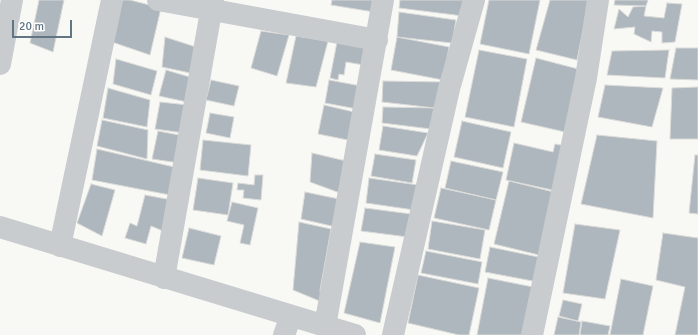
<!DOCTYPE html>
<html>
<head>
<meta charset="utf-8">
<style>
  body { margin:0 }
  #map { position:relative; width:698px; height:335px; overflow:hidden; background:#f8f8f5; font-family:Signika,sans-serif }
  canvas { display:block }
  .scale { position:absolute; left:12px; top:20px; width:60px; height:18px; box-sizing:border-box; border:2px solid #617583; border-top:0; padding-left:5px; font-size:12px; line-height:14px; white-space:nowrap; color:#617583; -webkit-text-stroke:3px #fff; paint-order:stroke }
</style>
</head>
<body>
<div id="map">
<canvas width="698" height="335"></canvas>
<div class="scale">20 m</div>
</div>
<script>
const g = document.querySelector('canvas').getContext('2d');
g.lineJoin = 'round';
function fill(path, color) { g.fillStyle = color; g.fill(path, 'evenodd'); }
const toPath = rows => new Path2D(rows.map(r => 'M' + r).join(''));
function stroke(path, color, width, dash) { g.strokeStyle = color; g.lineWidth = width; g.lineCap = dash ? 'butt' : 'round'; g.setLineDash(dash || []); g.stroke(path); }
const building = toPath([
  [39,0,64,0,53,52,30,43,39,0],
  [120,0,130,0,161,8,150,55,112,42,120,0],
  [332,0,376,0,374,12,331,5,332,0],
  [400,0,465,0,463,16,399,8,400,0],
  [489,0,540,0,529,54,480,44,489,0],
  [550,0,589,0,577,60,536,50,550,0],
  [615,0,648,0,646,6,614,5,615,0],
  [667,3,682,4,675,42,662,43,662,32,652,31,651,42,634,34,635,27,614,29,619,9,628,17,633,7,646,6,644,16,664,18,667,3],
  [399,12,456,20,452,43,397,37,399,12],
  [261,31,289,35,277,76,251,68,261,31],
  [296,36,328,41,316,87,286,83,296,36],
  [165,37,199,48,195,74,162,67,165,37],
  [338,37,368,43,364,65,346,62,344,75,339,74,338,80,330,78,338,37],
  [397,37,449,47,443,80,391,70,397,37],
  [676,48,698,48,698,80,670,79,676,48],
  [479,50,527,59,514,127,465,117,479,50],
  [669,50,665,78,607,75,612,51,669,50],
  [536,58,578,69,565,132,521,122,536,58],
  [116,59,157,71,151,95,113,84,116,59],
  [166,70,193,78,187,102,159,96,166,70],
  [211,80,239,86,234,106,206,100,211,80],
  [329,80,361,86,357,109,325,103,329,80],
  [383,81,443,82,435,108,382,102,383,81],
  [605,85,663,88,652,127,598,117,605,85],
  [698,87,698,139,670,139,672,88,698,87],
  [108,88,150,100,147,127,103,118,108,88],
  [160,102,188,105,184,133,155,129,160,102],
  [324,105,354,112,348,140,318,134,324,105],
  [383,107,435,108,431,129,382,123,383,107],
  [210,113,234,117,230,138,206,133,210,113],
  [102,120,148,130,147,159,97,146,102,120],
  [462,121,511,132,503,168,454,157,462,121],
  [383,126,428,133,417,156,379,150,383,126],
  [158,131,184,136,179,163,152,159,158,131],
  [597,135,657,141,653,218,581,204,597,135],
  [203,140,251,145,248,176,200,170,203,140],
  [514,143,553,152,555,144,566,146,557,191,506,180,514,143],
  [97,149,174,167,170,195,92,180,97,149],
  [312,153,346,161,340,193,310,182,312,153],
  [375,154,416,160,412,183,371,176,375,154],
  [695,155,698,155,698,214,689,213,695,155],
  [451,161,503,172,496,200,445,188,451,161],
  [255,175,263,175,261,200,243,198,244,190,237,190,238,183,254,185,255,175],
  [198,178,233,183,228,215,193,210,198,178],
  [369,178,418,185,414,210,366,203,369,178],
  [509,181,558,193,543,256,494,244,509,181],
  [91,184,115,190,102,236,77,223,91,184],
  [441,188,496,200,489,230,434,218,441,188],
  [305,192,339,199,336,227,301,219,305,192],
  [145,195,172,200,163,231,151,226,146,244,125,238,130,223,137,226,145,195],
  [232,202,258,208,250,245,240,243,244,225,227,221,232,202],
  [365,208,411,214,408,237,361,231,365,208],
  [432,221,485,230,480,259,428,249,432,221],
  [299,222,331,229,320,290,322,302,293,290,299,222],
  [575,224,620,230,605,299,563,293,575,224],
  [189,228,221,236,214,265,182,258,189,228],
  [663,233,698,238,698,335,675,335,685,287,656,280,663,233],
  [360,242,395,247,380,323,344,313,360,242],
  [490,247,543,258,538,282,485,272,490,247],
  [426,251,482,262,478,284,421,273,426,251],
  [418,275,479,288,469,335,459,335,408,323,418,275],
  [488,278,533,287,523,335,477,335,488,278],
  [621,279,653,286,643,335,610,335,621,279],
  [563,300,582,304,578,321,559,316,563,300],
  [558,317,581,322,579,335,554,335,558,317],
  [582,321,610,326,608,335,580,335,582,321]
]);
fill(building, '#aeb7bd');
stroke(building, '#dadad8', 1);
stroke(toPath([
  [158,0,377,40],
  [0,64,12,0],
  [0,227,355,335],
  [60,246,112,0],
  [164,278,213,0],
  [325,326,383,0],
  [284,335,291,316],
  [393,335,449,89,474,0],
  [532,335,586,78,598,0]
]), '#c8cccf', 22);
</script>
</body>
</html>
